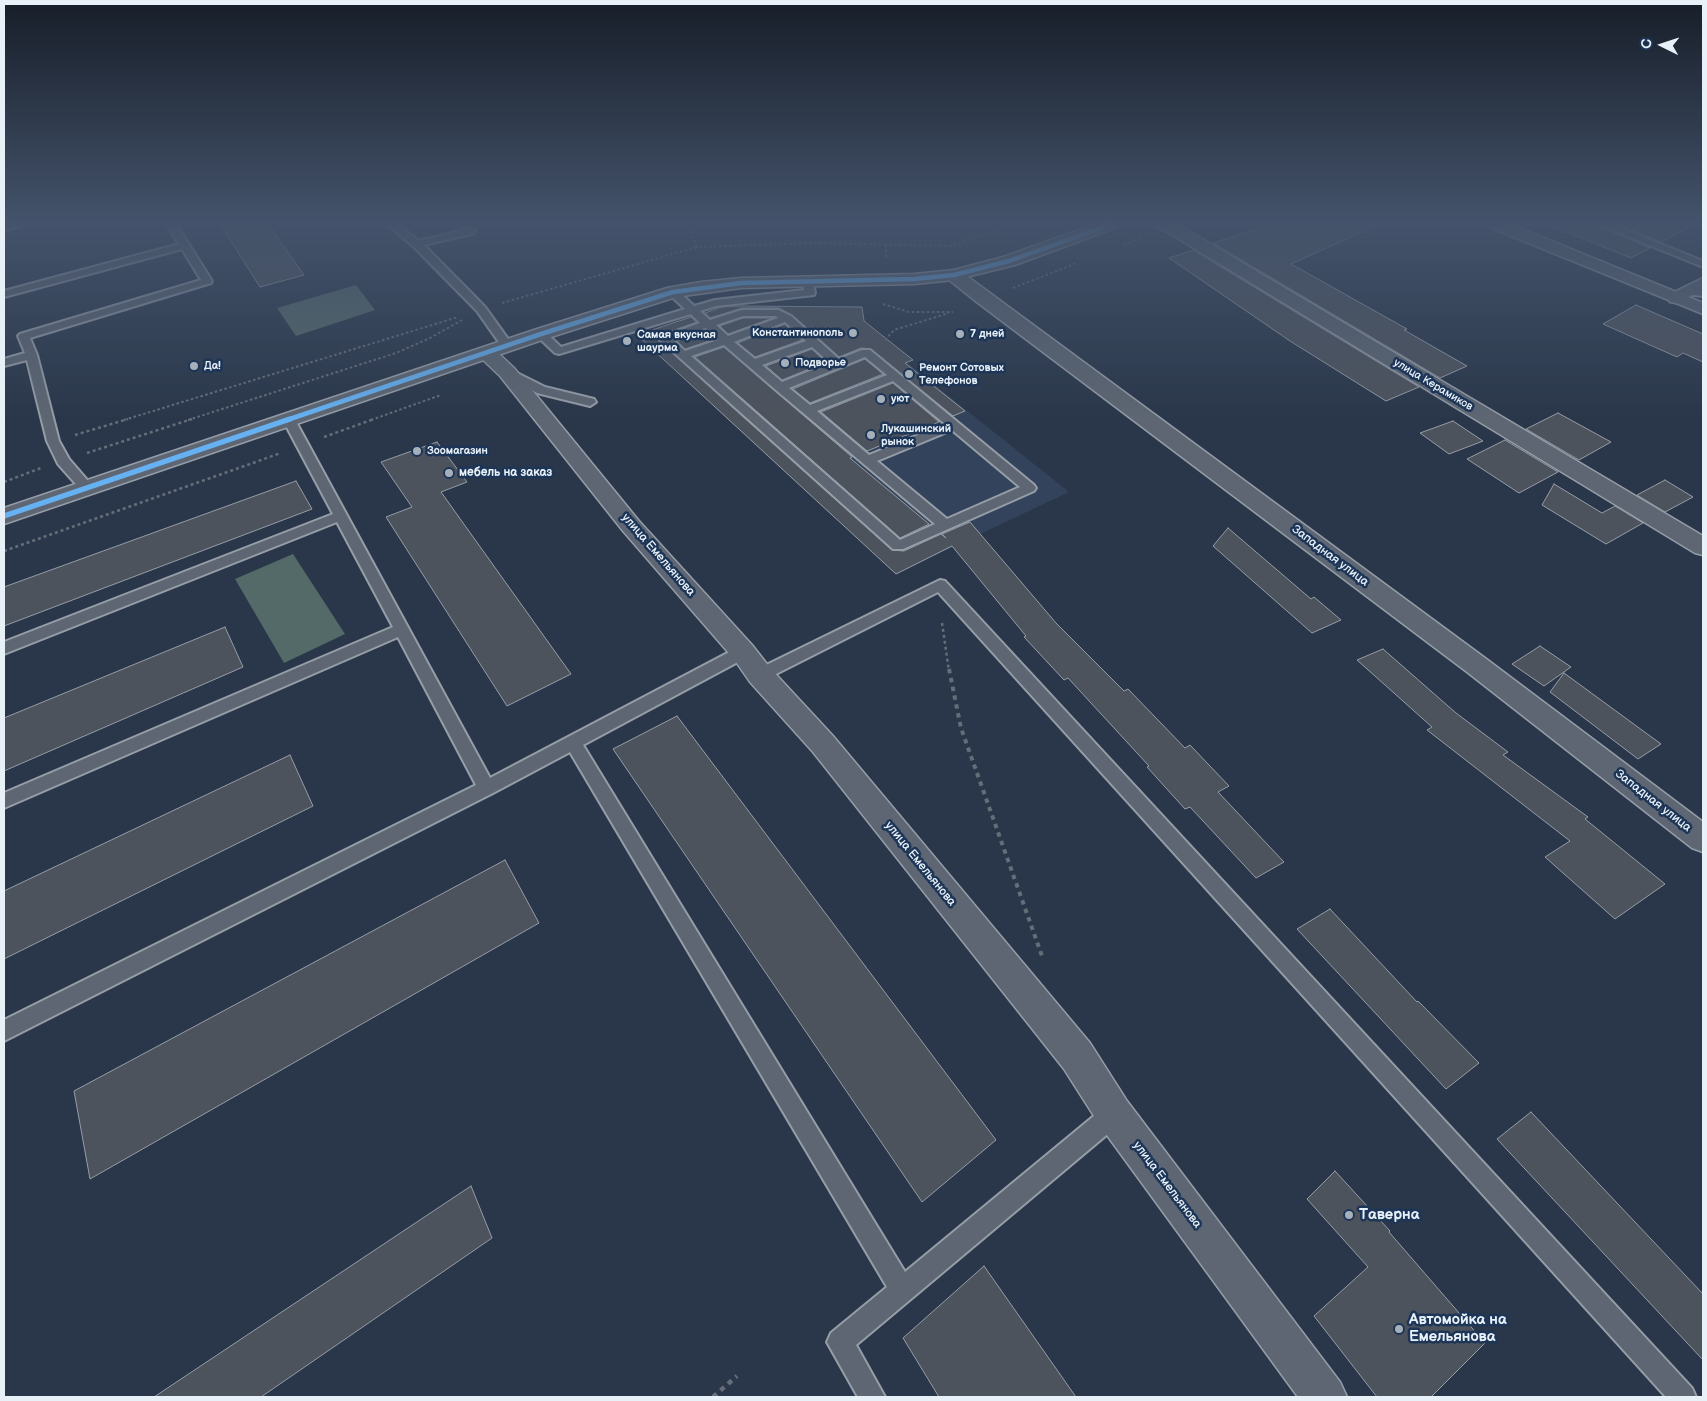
<!DOCTYPE html>
<html>
<head>
<meta charset="utf-8">
<style>
  body { margin:0 }
  #map { position:relative; width:1707px; height:1401px; overflow:hidden; background:#2a374a; font-family:"Balsamiq Sans",sans-serif }
  canvas { display:block }
  .frame { position:absolute; inset:0; border:5px solid #e8f1f8; pointer-events:none }
  .north { position:absolute; left:1637px; top:20px; width:50px; height:50px; -webkit-text-stroke:4px #1d3557; paint-order:stroke; rotate:274deg; font-size:14px; font-weight:700; line-height:20px; text-align:center; color:#e8f1f8 }
  .north::after { content:''; display:block; margin:auto; width:18px; height:22px; background:#e8f1f8; clip-path:polygon(50% 0,100% 100%,50% 72%,0 100%) }
</style>
</head>
<body>
<div id="map">
<canvas width="1707" height="1401"></canvas>
<div class="frame"></div>
<div class="north">С</div>
</div>
<script>
const g = document.querySelector('canvas').getContext('2d');
g.lineJoin = 'round';
function fill(path, color) { g.fillStyle = color; g.fill(path, 'evenodd'); }
const toPath = rows => new Path2D(rows.map(r => 'M' + r).join(''));
function stroke(path, color, width, dash) { g.strokeStyle = color; g.lineWidth = width; g.lineCap = dash ? 'butt' : 'round'; g.setLineDash(dash || []); g.stroke(path); }
function write(font, color, halo, rows, align = 'center') {
  g.font = font + ' "Balsamiq Sans",sans-serif'; g.lineWidth = 5; g.setLineDash([]); g.textBaseline = 'middle'; g.strokeStyle = halo; g.fillStyle = color; for (const [text, x, y, turn = 0] of rows) {
    g.save(); g.translate(x, y); g.rotate((+turn || 0) * Math.PI / 180); g.textAlign = isNaN(turn) ? turn : align; if (halo) g.strokeText(text, 0, 0); g.fillText(text, 0, 0); g.restore();
  }
}
fill(toPath([
  [727,305,802,307,880,341,1069,492,896,574,668,363,635,336]
]), '#32435b');
fill(toPath([
  [356,285,375,310,296,336,277,308],
  [293,554,345,634,284,663,235,579]
]), '#546a68');
const building = toPath([
  [220,224,268,224,304,275,260,287,220,224],
  [1272,224,1380,224,1291,264,1407,329,1404,330,1467,366,1440,378,1213,243,1272,224],
  [1551,224,1595,224,1650,248,1631,258,1551,226,1551,224],
  [1616,224,1695,224,1661,242,1616,224],
  [1193,250,1419,387,1386,401,1290,341,1169,258,1193,250],
  [1636,305,1703,334,1703,362,1683,353,1677,357,1603,324,1636,305],
  [735,306,862,307,864,321,913,360,905,363,965,411,953,416,871,349,861,348,839,357,792,315,779,308,742,308,710,318,705,313,721,307,735,306],
  [691,317,697,322,660,335,658,340,892,550,904,551,941,534,946,538,942,534,970,522,1056,623,1124,691,1128,689,1185,748,1190,745,1229,786,1218,792,1284,862,1256,878,1190,807,1185,809,1147,767,1149,766,1068,678,1064,680,1024,637,1026,636,952,546,896,574,637,335,691,317],
  [743,318,773,318,728,334,720,326,743,318],
  [785,324,802,340,755,357,738,343,785,324],
  [706,330,715,339,685,349,677,341,706,330],
  [724,347,852,457,850,458,929,524,900,538,695,357,724,347],
  [812,349,826,362,782,380,766,366,812,349],
  [865,359,883,374,810,403,793,389,865,359],
  [893,383,939,422,867,451,821,412,893,383],
  [1558,413,1611,442,1579,460,1526,429,1558,413],
  [1453,421,1483,441,1449,454,1420,433,1453,421],
  [1505,440,1558,472,1519,493,1467,459,1505,440],
  [437,442,467,482,441,492,571,674,507,706,386,517,412,507,381,462,437,442],
  [1665,480,1693,497,1665,512,1637,495,1665,480],
  [296,481,312,509,4,626,4,587,296,481],
  [1554,484,1602,513,1615,506,1643,523,1606,544,1542,505,1554,484],
  [1228,528,1311,599,1314,597,1341,620,1312,633,1213,546,1228,528],
  [225,627,243,667,4,771,4,718,225,627],
  [1540,646,1571,667,1544,686,1512,664,1540,646],
  [1383,649,1456,713,1508,752,1503,755,1588,817,1585,819,1665,884,1615,919,1545,857,1570,841,1427,730,1432,727,1357,660,1383,649],
  [1564,673,1661,744,1638,759,1550,692,1564,673],
  [677,716,996,1140,922,1202,613,749,677,716],
  [290,755,313,806,4,959,4,891,290,755],
  [505,860,539,923,90,1179,74,1091,505,860],
  [1330,909,1417,1002,1418,1001,1479,1063,1446,1089,1297,929,1330,909],
  [1531,1112,1703,1294,1703,1360,1497,1139,1531,1112],
  [1335,1171,1390,1231,1389,1232,1485,1343,1431,1397,1377,1397,1314,1316,1368,1267,1307,1199,1335,1171],
  [471,1186,492,1238,261,1397,154,1397,471,1186],
  [984,1266,1076,1397,939,1397,903,1338,984,1266]
]);
fill(building, '#4d535d');
stroke(building, '#959da7', 1);
const lane = toPath([
  [23,224,21,226,4,231,4,225,23,224],
  [166,224,176,224,212,281,211,283,30,338,37,355,59,441,69,459,94,488,87,492,82,491,58,464,47,441,27,360,4,366,4,359,25,353,18,336,20,334,201,280,182,249,4,297,4,291,179,244,166,224],
  [386,224,397,224,419,241,472,228,475,229,475,233,424,245,485,307,513,346,511,348,503,348,477,311,413,246,386,224],
  [1597,224,1611,224,1703,261,1703,267,1597,224],
  [808,279,813,282,815,293,814,295,716,306,700,311,710,320,742,310,778,310,791,316,839,359,862,350,870,350,1034,485,1036,488,1034,491,903,549,893,549,661,341,659,339,661,337,700,323,691,314,559,354,555,353,535,334,541,331,545,332,561,347,685,309,669,294,668,292,669,290,677,290,694,306,715,300,804,290,803,282,808,279],
  [743,316,776,316,778,318,728,336,716,325,743,316],
  [785,322,806,341,755,359,734,342,785,322],
  [706,328,718,340,685,351,673,340,706,328],
  [724,345,776,390,935,524,900,540,691,356,724,345],
  [812,347,830,363,782,382,762,365,812,347],
  [865,357,887,375,810,405,789,388,865,357],
  [893,381,945,424,869,455,817,411,893,381],
  [952,430,1020,487,947,519,877,461,952,430],
  [1686,289,1703,290,1703,296,1682,294,1681,292,1682,290,1686,289],
  [507,368,545,387,594,399,596,402,590,406,537,393,503,374,501,372,507,368],
  [289,416,295,420,490,778,737,648,743,646,749,648,751,652,749,656,583,745,905,1272,1106,1106,1114,1103,1122,1106,1125,1114,1122,1122,856,1345,885,1397,858,1397,827,1342,831,1333,887,1287,570,752,493,793,4,1041,4,1020,476,785,398,637,4,808,4,793,393,627,337,522,4,654,4,642,333,514,283,420,289,416],
  [940,580,945,581,1692,1388,1696,1397,1666,1397,938,592,766,679,760,681,754,679,752,675,754,671,940,580]
]);
const street = toPath([
  [1153,224,1177,224,1703,536,1703,555,1695,553,1164,230,1155,227,1153,224],
  [954,270,960,271,1485,658,1703,822,1703,852,1692,848,1467,672,978,303,948,279,945,275,948,271,954,270],
  [1703,278,1703,290,1676,303,1670,302,1667,298,1670,294,1703,278],
  [487,347,494,349,514,368,639,521,752,645,770,668,833,736,1090,1043,1127,1101,1340,1382,1347,1397,1298,1397,1101,1127,1064,1069,813,752,750,682,734,659,623,531,500,376,480,357,477,353,480,349,487,347]
]);
const secondary = toPath([
  [1096,224,1120,224,1118,227,1015,265,954,280,914,284,741,288,676,297,548,338,4,524,4,508,534,330,667,288,701,282,741,278,914,274,954,270,1003,257,1096,224],
  [1487,224,1510,224,1703,303,1703,314,1489,227,1487,224]
]);
stroke(lane, '#959da7', 4);
stroke(street, '#959da7', 3);
stroke(secondary, '#959da7', 3);
stroke(toPath([
  [886,245,886,259],
  [1124,245,1142,238],
  [697,247,691,232,698,224],
  [1013,288,1077,263],
  [502,303,697,247,814,243,951,246,1015,224],
  [883,304,909,312,953,312],
  [885,340,894,330,949,313],
  [124,420,458,317],
  [188,420,396,353,430,338,462,320],
  [371,420,441,395]
]), '#656d78', 2, [2.5, 2.5]);
stroke(toPath([
  [75,435,128,419],
  [324,437,374,419],
  [87,453,192,419],
  [4,482,41,468],
  [4,551,281,453],
  [942,623,949,671]
]), '#656d78', 2.5, [3, 3]);
stroke(toPath([
  [949,669,961,728,1042,956]
]), '#656d78', 4, [4.5, 4.5]);
stroke(toPath([
  [713,1397,737,1376]
]), '#656d78', 4.5, [5, 5]);
fill(lane, '#5d6672');
fill(street, '#5d6672');
fill(secondary, '#5d6672');
stroke(toPath([
  [287,420,541,334,673,292,741,283,914,279,954,275,1009,261,1112,224]
]), '#66b1f2', 4.5);
stroke(toPath([
  [4,516,290,419]
]), '#66b1f2', 5.5);
const sky = g.createLinearGradient(0, 0, 0, 420);
sky.addColorStop(0, '#171e29');
sky.addColorStop(0.53, '#44536b');
sky.addColorStop(1, '#44536b00');
g.fillStyle = sky;
g.fillRect(0, 0, 1707, 420);
for (const [x, y, r, color] of [
  [853,333,5,"#a6b0bb"],
  [960,334,5,"#a6b0bb"],
  [627,341,5,"#a6b0bb"],
  [785,363,5,"#a6b0bb"],
  [194,366,5,"#a6b0bb"],
  [909,374,5,"#a6b0bb"],
  [881,399,5,"#a6b0bb"],
  [871,435,5,"#a6b0bb"],
  [417,451,5,"#a6b0bb"],
  [449,473,5,"#a6b0bb"],
  [1349,1215,5,"#a6b0bb"],
  [1399,1329,5,"#a6b0bb"]
]) { const dot = new Path2D(); dot.arc(x, y, r, 0, 2 * Math.PI); g.fillStyle = color; g.fill(dot); stroke(dot, '#1d3557', 2); }
write('bold 11px', '#e8f1f8', '#1d3557', [
  ["Константинополь",843,333,"right"],
  ["7 дней",970,334],
  ["Самая вкусная",637,335],
  ["шаурма",637,348],
  ["Подворье",795,363],
  ["Да!",204,366],
  ["Ремонт Сотовых",919,368],
  ["Телефонов",919,381],
  ["уют",891,399],
  ["Лукашинский",881,429],
  ["рынок",881,442],
  ["Зоомагазин",427,451]
], 'left');
write('11px', '#e8f1f8', '#1d3557', [
  ["улица Керамиков",1433,385,31]
]);
write('bold 12px', '#e8f1f8', '#1d3557', [
  ["мебель на заказ",459,473]
], 'left');
write('12px', '#e8f1f8', '#1d3557', [
  ["улица Емельянова",658,555,49],
  ["Западная улица",1330,556,37],
  ["Западная улица",1653,801,38],
  ["улица Емельянова",920,864,51],
  ["улица Емельянова",1167,1185,53]
]);
write('bold 15px', '#e8f1f8', '#1d3557', [
  ["Таверна",1359,1215],
  ["Автомойка на",1409,1320],
  ["Емельянова",1409,1337]
], 'left');
</script>
</body>
</html>
